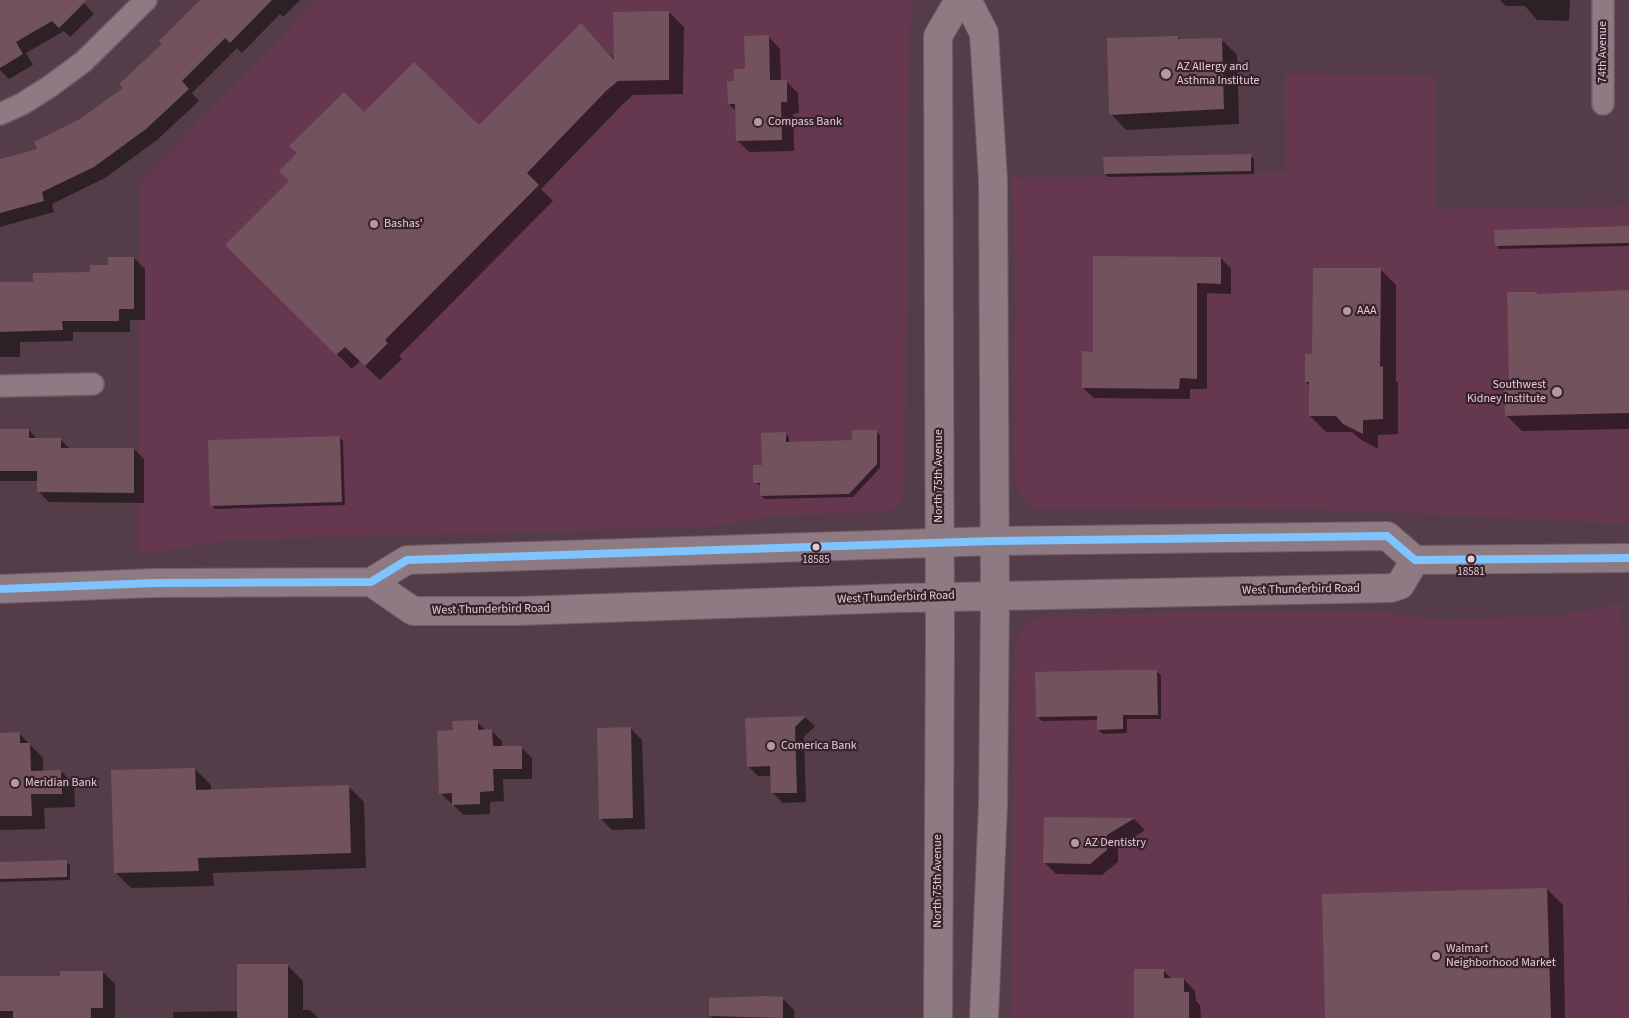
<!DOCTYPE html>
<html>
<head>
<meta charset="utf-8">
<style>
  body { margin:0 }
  canvas { display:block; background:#543d48 }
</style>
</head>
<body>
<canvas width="1629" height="1018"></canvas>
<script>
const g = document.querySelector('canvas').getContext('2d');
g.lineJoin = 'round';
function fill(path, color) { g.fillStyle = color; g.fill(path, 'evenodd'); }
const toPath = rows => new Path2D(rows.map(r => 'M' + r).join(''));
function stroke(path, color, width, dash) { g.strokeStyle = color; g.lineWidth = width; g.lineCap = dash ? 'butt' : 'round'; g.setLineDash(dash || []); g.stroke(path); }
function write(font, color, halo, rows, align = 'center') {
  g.font = font + ' "Source Sans 3",sans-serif'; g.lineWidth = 4.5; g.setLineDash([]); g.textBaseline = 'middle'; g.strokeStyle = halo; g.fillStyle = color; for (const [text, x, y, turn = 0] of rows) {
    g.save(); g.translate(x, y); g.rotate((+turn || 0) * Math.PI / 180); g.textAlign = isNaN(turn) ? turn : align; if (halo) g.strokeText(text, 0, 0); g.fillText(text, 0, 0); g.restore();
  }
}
fill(toPath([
  [318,0,913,0,909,32,905,482,901,500,892,510,886,512,777,515,707,527,228,540,138,555,139,184],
  [1285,74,1435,75,1435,209,1629,206,1629,524,1389,512,1245,508,1040,510,1026,502,1016,485,1014,472,1015,263,1012,178,1286,173],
  [1622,603,1629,1018,1011,1018,1015,648,1020,630,1031,622,1042,617,1194,612,1368,611,1437,619,1555,617]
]), '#66384f');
fill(toPath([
  [0,0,81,0,94,14,70,37,64,31,26,53,33,65,9,79,0,70],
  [201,0,300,0,283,17,280,14,242,53,237,48,192,93,199,101,157,140,105,178,52,204,54,212,0,227,0,160,39,150,125,88],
  [1500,0,1570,0,1569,21,1537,20,1525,6,1506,6],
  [669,12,684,27,683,94,633,95,622,105,541,189,553,201,399,356,402,359,380,380,360,361,352,369,227,245,364,114,479,127,581,25,616,61],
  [768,36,780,49,781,81,786,81,798,93,799,113,793,114,794,151,749,152,737,140,736,111,729,104,735,82,746,70],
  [1178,37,1181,40,1221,39,1237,55,1239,124,1126,130,1111,114],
  [1250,156,1254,159,1254,174,1108,177,1105,173],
  [1629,228,1629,246,1499,249,1496,245],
  [134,258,145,269,145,320,130,320,130,332,73,332,73,341,20,342,20,357,0,357,0,284,34,283,91,273],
  [1221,258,1231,269,1231,294,1207,293,1207,389,1190,389,1190,399,1094,398,1083,388,1094,353],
  [1380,269,1396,285,1396,381,1398,383,1398,434,1378,435,1378,449,1360,439,1352,432,1326,432,1310,416,1310,386,1306,382,1314,356],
  [1629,292,1629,429,1522,431,1506,415,1538,295],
  [0,430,29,430,37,439,60,439,70,449,134,449,144,459,144,503,49,502,39,492,39,481,0,481],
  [876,431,880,435,880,468,853,497,765,499,761,496,761,486,754,482,785,433,789,437,789,443,853,441],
  [339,437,343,441,345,505,215,509,211,505],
  [1156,671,1161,675,1161,719,1127,719,1127,733,1103,734,1098,730,1098,720,1042,721,1037,716],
  [805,717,815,726,804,737,806,802,783,803,773,793,772,776,758,776,748,766],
  [477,722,487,731,492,731,502,741,502,747,521,747,532,758,532,779,503,779,504,801,490,802,490,814,464,815,440,793,454,732],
  [631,729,642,740,645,829,612,830,600,818],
  [19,733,43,758,43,772,61,771,74,785,75,807,44,808,45,829,0,830,0,734],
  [195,769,211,785,211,790,348,786,364,802,366,868,213,873,214,886,131,888,116,873],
  [1045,818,1134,819,1145,830,1118,847,1118,862,1102,875,1056,874,1045,863],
  [66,862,70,865,70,880,0,882,0,863],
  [1547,889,1563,905,1565,1018,1326,1018],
  [287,965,303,981,303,1010,310,1010,318,1018,173,1018,173,1012,239,1011],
  [1163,970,1173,980,1184,979,1195,991,1196,1001,1200,1005,1201,1018,1136,1018],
  [103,972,115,984,115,1018,0,1018,0,976,61,977],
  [782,998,794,1010,794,1018,713,1018,710,1016]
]), '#0007');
fill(toPath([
  [0,0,87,0,59,28,52,21,16,42,23,54,0,68],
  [200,0,272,0,230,43,225,38,182,81,189,89,146,129,94,167,42,192,44,201,0,213,0,159,37,149,34,142,80,119,123,88,119,84,162,44,159,41],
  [669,11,669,80,618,81,607,90,527,173,539,185,385,340,388,343,365,366,345,347,336,355,225,245,289,181,279,171,297,153,289,146,344,92,364,112,414,62,479,125,581,23,614,60,613,12],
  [769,35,770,80,787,80,787,102,781,102,782,140,736,141,735,104,728,104,727,81,734,81,734,69,745,69,744,36],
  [1178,36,1178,39,1222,38,1224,109,1109,115,1107,38],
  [1251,154,1251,171,1104,174,1103,157],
  [1629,226,1629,243,1495,246,1494,230],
  [1093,256,1221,257,1221,284,1197,283,1197,379,1180,378,1179,389,1082,388,1082,351,1093,352],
  [108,257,134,257,134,309,119,309,119,321,62,321,63,330,0,332,0,282,33,282,33,273,90,272,90,265,108,265],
  [1313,268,1381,268,1380,367,1383,366,1383,419,1363,420,1363,434,1343,424,1336,416,1309,416,1309,382,1305,382,1305,354,1312,354],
  [1629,290,1629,413,1505,416,1504,387,1509,387,1507,292,1537,292,1537,294],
  [0,429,29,429,29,438,61,438,61,448,134,448,134,493,37,492,37,471,0,471],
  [852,430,877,430,877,464,849,494,760,496,760,483,753,483,753,465,762,465,761,433,786,432,786,442,852,440],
  [340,436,342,502,210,506,208,440],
  [1122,670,1157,670,1158,715,1123,715,1123,729,1097,730,1097,716,1036,717,1035,672],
  [806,716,795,727,797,793,771,793,770,766,747,767,745,718],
  [478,720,478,730,492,729,493,746,522,746,522,769,493,769,494,791,480,792,480,804,452,805,452,793,439,794,437,731,453,730,452,721],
  [631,727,633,818,599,819,597,728],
  [20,732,20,743,30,743,31,771,61,770,62,794,31,794,32,816,0,816,0,733],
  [195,768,196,790,349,785,351,853,198,858,199,871,114,873,111,770],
  [1044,817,1135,818,1107,835,1107,850,1090,864,1043,863],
  [67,860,67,877,0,879,0,862],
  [1547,888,1551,1018,1325,1018,1322,894],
  [237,964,288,964,288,1018,237,1018],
  [1134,969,1164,969,1164,978,1184,978,1184,992,1189,992,1189,1018,1134,1018],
  [60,971,103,971,103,1008,91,1008,91,1018,13,1018,13,1011,0,1011,0,976,60,976],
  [766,996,783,997,783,1018,709,1016,709,998]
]), '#71525d');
const street = toPath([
  [1603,0,1603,104],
  [0,114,22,104,49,87,83,62,146,0],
  [0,386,93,384]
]);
const secondary = toPath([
  [967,0,984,33,993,180,995,596,993,805,984,1018],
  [371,582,413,611,518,611,901,598,1391,588,1400,585,1415,560],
  [0,589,155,583,371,582,407,560,994,541,1387,536,1415,560,1629,558],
  [938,1018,940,637,938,36,959,0]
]);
stroke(street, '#715b66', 24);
stroke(secondary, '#715b66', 30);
stroke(street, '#8d7a83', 21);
stroke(secondary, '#8d7a83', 28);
stroke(toPath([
  [0,589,155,583,371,582,407,560,994,541,1387,536,1415,560,1629,558]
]), '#80c4ff', 8);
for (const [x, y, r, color] of [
  [1166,74,6,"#b399a5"],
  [758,122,5,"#b399a5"],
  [374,224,5,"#b399a5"],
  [1347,311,5,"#b399a5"],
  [1557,392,6,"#b399a5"],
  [816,547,4.5,"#e6cbd7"],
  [1471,559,4.5,"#e6cbd7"],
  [771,746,5,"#b399a5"],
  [15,783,5,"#b399a5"],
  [1075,843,5,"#b399a5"],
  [1436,956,5,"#b399a5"]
]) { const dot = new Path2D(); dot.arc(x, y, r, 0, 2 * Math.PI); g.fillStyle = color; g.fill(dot); stroke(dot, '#37222c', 2); }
write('11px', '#e6cbd7', '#37222c', [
  ["18585",816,561],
  ["18581",1471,573]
]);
write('12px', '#e6cbd7', '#37222c', [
  ["74th Avenue",1603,52,-90],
  ["North 75th Avenue",939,476,-90],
  ["West Thunderbird Road",1301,590,-1],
  ["West Thunderbird Road",896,598,-2],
  ["West Thunderbird Road",491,610,-1],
  ["North 75th Avenue",938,881,-90]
]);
write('12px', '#e6cbd7', '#37222c', [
  ["AZ Allergy and",1177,67],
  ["Asthma Institute",1177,81],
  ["Compass Bank",768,122],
  ["Bashas'",384,224],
  ["AAA",1357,311],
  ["Southwest",1546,385,"right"],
  ["Kidney Institute",1546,399,"right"],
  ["Comerica Bank",781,746],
  ["Meridian Bank",25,783],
  ["AZ Dentistry",1085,843],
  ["Walmart",1446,949],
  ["Neighborhood Market",1446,963]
], 'left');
</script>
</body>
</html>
